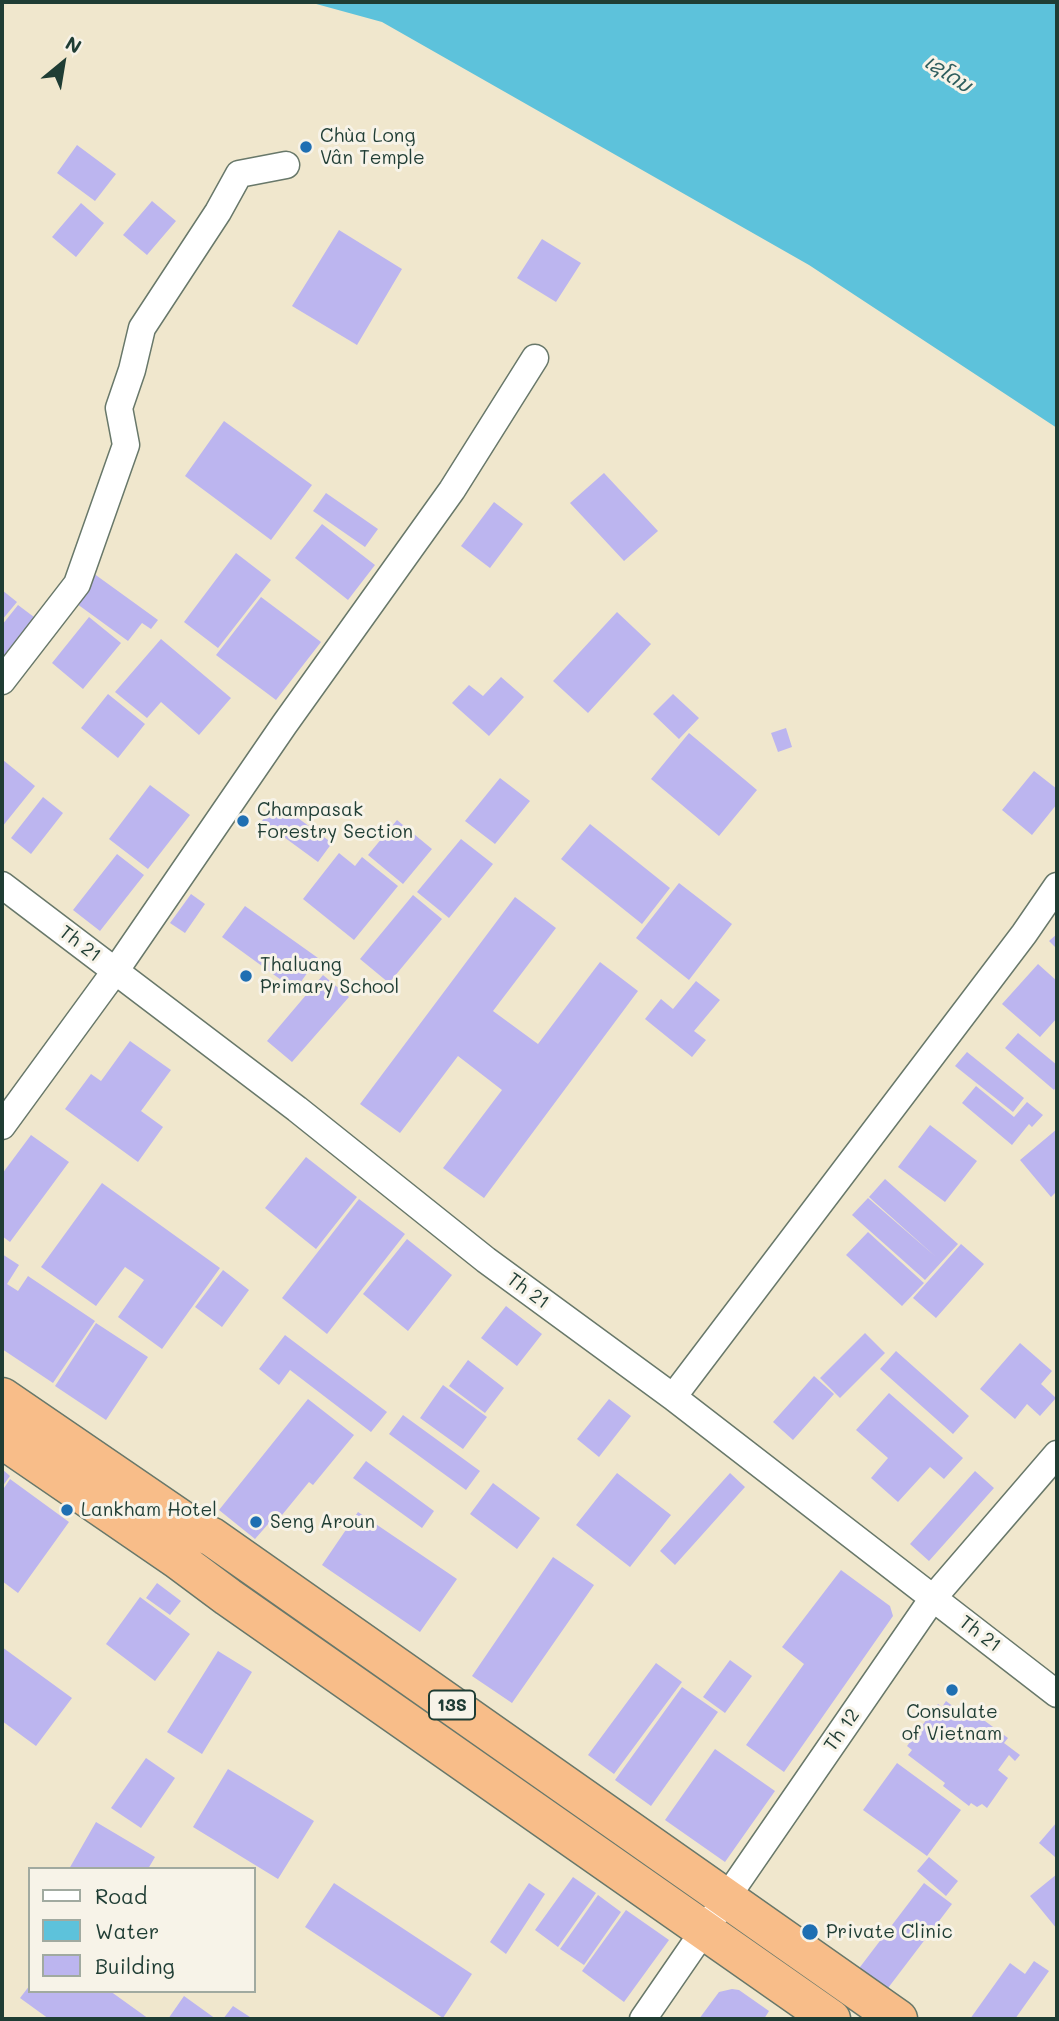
<!DOCTYPE html>
<html>
<head>
<meta charset="utf-8">
<style>
  body { margin:0 }
  #map { position:relative; width:1059px; height:2021px; overflow:hidden; background:#f0e7cd; font-family:Mali,sans-serif }
  canvas { display:block }
  .frame { position:absolute; inset:0; border:4px solid #1f3d34; pointer-events:none }
  .legend { position:absolute; left:28px; top:1867px; width:228px; height:126px; box-sizing:border-box; background:#f7f3e8; border:2px solid #a1aaa0; margin:0; padding:9px 12px; list-style:none; font-size:21px; color:#1f3d34 }
  .legend li { display:flex; align-items:center; gap:14px; height:35px }
  .legend b { width:35px; border:2px solid #a1aaa0 }
  .north { position:absolute; left:28px; top:28px; width:70px; height:70px; -webkit-text-stroke:5px #f7f3e8; paint-order:stroke; rotate:30deg; font-size:19px; font-weight:700; line-height:28px; text-align:center; color:#1f3d34 }
  .north::after { content:''; display:block; margin:auto; width:24px; height:32px; background:#1f3d34; clip-path:polygon(50% 0,100% 100%,50% 72%,0 100%) }
</style>
</head>
<body>
<div id="map">
<canvas width="1059" height="2021"></canvas>
<div class="frame"></div>
<ul class="legend">
<li><b style="height:9px;background:#fff"></b>Road</li>
<li><b style="height:19px;background:#5dc2db"></b>Water</li>
<li><b style="height:19px;background:#bcb5ef"></b>Building</li>
</ul>
<div class="north">N</div>
</div>
<script>
const g = document.querySelector('canvas').getContext('2d');
g.lineJoin = 'round';
function fill(path, color) { g.fillStyle = color; g.fill(path, 'evenodd'); }
const toPath = rows => new Path2D(rows.map(r => 'M' + r).join(''));
function stroke(path, color, width, dash) { g.strokeStyle = color; g.lineWidth = width; g.lineCap = dash ? 'butt' : 'round'; g.setLineDash(dash || []); g.stroke(path); }
function write(font, color, halo, rows, align = 'center') {
  g.font = font + ' Mali,"Noto Sans Lao",sans-serif'; g.lineWidth = 6; g.setLineDash([]); g.textBaseline = 'middle'; g.strokeStyle = halo; g.fillStyle = color; for (const [text, x, y, turn = 0] of rows) {
    g.save(); g.translate(x, y); g.rotate((+turn || 0) * Math.PI / 180); g.textAlign = isNaN(turn) ? turn : align; if (halo) g.strokeText(text, 0, 0); g.fillText(text, 0, 0); g.restore();
  }
}
fill(toPath([
  [309,2,1057,2,1057,428,809,265,382,22]
]), '#5dc2db');
fill(toPath([
  [77,145,116,174,95,201,57,173],
  [152,201,176,221,147,255,123,235],
  [81,203,104,223,76,257,52,237],
  [339,230,402,269,357,345,292,306],
  [542,239,581,263,556,302,517,278],
  [224,421,312,485,271,540,185,476],
  [604,473,658,531,624,561,570,503],
  [326,493,378,529,365,547,313,511],
  [494,502,523,524,490,568,461,546],
  [322,524,375,565,348,600,295,558],
  [236,553,271,580,218,648,184,622],
  [93,573,158,620,151,629,142,623,128,641,73,601],
  [2,590,17,602,2,620],
  [261,597,321,642,276,700,216,655],
  [18,605,38,620,2,667,2,625],
  [617,612,651,644,588,713,553,681],
  [89,617,121,643,83,689,52,663],
  [161,639,231,698,199,735,161,702,147,718,115,692],
  [501,677,524,697,489,736,452,703,469,685,483,696],
  [108,694,145,724,118,758,81,728],
  [673,694,699,718,679,739,653,714],
  [786,728,792,747,778,752,771,733],
  [689,733,757,790,719,836,651,779],
  [3,760,35,786,2,827,2,761],
  [1034,771,1057,789,1057,804,1032,835,1002,810],
  [500,778,530,801,495,844,465,821],
  [150,785,190,815,148,869,109,839],
  [43,797,63,813,31,854,11,838],
  [276,802,332,843,318,862,262,821],
  [397,820,432,849,403,884,368,855],
  [590,824,670,888,642,924,561,859],
  [461,839,493,864,449,918,417,892],
  [339,853,355,866,362,857,398,886,354,940,303,899],
  [117,854,144,875,100,931,73,910],
  [679,883,732,924,689,980,636,938],
  [191,894,205,904,185,933,170,923],
  [413,895,442,919,389,983,360,959],
  [515,897,556,928,493,1011,538,1044,600,962,638,991,484,1198,443,1168,502,1090,458,1056,400,1133,360,1104],
  [245,906,318,958,295,990,222,937],
  [1057,934,1057,949,1049,941],
  [1038,964,1057,981,1057,1018,1040,1037,1002,1004],
  [323,975,349,997,292,1062,267,1041],
  [696,981,720,1000,694,1031,706,1040,692,1057,645,1019,661,999,673,1009],
  [1018,1033,1057,1065,1057,1086,1054,1090,1005,1048],
  [130,1041,171,1070,141,1111,163,1127,138,1162,65,1109,91,1074,101,1081],
  [967,1052,1024,1098,1013,1112,955,1066],
  [976,1086,1014,1117,1027,1102,1043,1115,1032,1127,1029,1124,1012,1145,962,1103],
  [930,1125,977,1161,945,1202,898,1167],
  [1057,1129,1057,1191,1051,1197,1020,1160],
  [31,1135,69,1162,10,1242,2,1236,2,1174],
  [306,1157,357,1197,316,1249,265,1208],
  [885,1179,958,1244,925,1280,852,1215,868,1198,936,1257,869,1197],
  [102,1183,220,1268,162,1349,118,1317,144,1280,125,1267,96,1306,41,1267],
  [359,1199,405,1234,327,1334,282,1298],
  [868,1232,924,1283,902,1306,846,1255],
  [407,1239,452,1275,408,1331,363,1294],
  [961,1244,984,1264,936,1318,913,1298],
  [2,1254,19,1265,7,1284,18,1291,28,1276,95,1321,53,1383,2,1349],
  [223,1270,249,1290,222,1327,195,1307],
  [506,1306,542,1334,517,1366,481,1338],
  [96,1323,148,1357,106,1420,55,1386],
  [865,1333,885,1353,840,1398,820,1378],
  [285,1335,387,1412,371,1432,290,1370,279,1385,259,1369],
  [1020,1343,1052,1371,1041,1384,1056,1398,1040,1416,1027,1404,1015,1419,980,1389],
  [896,1351,969,1416,953,1434,880,1369],
  [468,1360,504,1388,485,1413,449,1386],
  [814,1376,834,1394,793,1440,773,1422],
  [443,1385,487,1417,463,1449,420,1418],
  [889,1393,963,1458,944,1479,930,1467,898,1502,871,1478,888,1458,856,1430],
  [308,1399,354,1435,313,1485,309,1482,273,1526,269,1523,255,1539,219,1510],
  [609,1399,631,1416,599,1457,577,1439],
  [403,1415,480,1471,466,1490,389,1434],
  [366,1461,434,1511,422,1528,353,1478],
  [2,1469,10,1476,2,1487],
  [975,1471,994,1488,929,1561,910,1544],
  [617,1473,671,1515,630,1567,576,1525],
  [730,1473,745,1487,675,1565,660,1551],
  [10,1479,69,1522,18,1593,2,1581,2,1491],
  [493,1483,540,1518,517,1549,470,1514],
  [358,1512,457,1579,420,1632,322,1565],
  [553,1557,594,1585,512,1703,472,1676],
  [841,1570,890,1606,893,1616,784,1772,746,1745,804,1664,782,1647],
  [157,1583,181,1601,170,1615,146,1598],
  [140,1597,190,1634,155,1681,106,1644],
  [2,1647,72,1698,36,1746,2,1721],
  [218,1651,252,1672,202,1754,167,1732],
  [730,1660,752,1676,725,1713,703,1697],
  [656,1663,682,1682,614,1774,588,1755],
  [682,1687,718,1712,651,1806,615,1780],
  [946,1701,962,1713,966,1707,1008,1738,1004,1743,1020,1755,1015,1761,1009,1755,998,1770,1008,1778,987,1808,982,1804,977,1807,971,1803,969,1806,943,1786,945,1783,908,1755,912,1750,907,1746,938,1704,942,1707],
  [715,1749,775,1791,725,1862,665,1820],
  [146,1758,175,1778,141,1828,111,1808],
  [897,1763,961,1810,927,1856,863,1810],
  [228,1769,314,1821,278,1879,193,1827],
  [96,1822,155,1857,148,1869,69,1869],
  [1057,1822,1057,1854,1055,1857,1039,1843],
  [929,1857,958,1881,946,1896,917,1871],
  [1057,1874,1057,1929,1030,1896],
  [573,1877,596,1893,558,1947,535,1930],
  [334,1883,472,1974,443,2018,305,1927],
  [529,1883,545,1894,506,1954,490,1942],
  [924,1883,952,1904,885,1992,857,1971],
  [598,1895,621,1912,584,1965,560,1949],
  [626,1910,669,1940,624,2002,582,1971],
  [1034,1961,1049,1971,1015,2019,970,2019,1010,1963,1025,1974],
  [30,1985,30,1991,110,1991,149,2019,49,2019,20,1998],
  [732,1989,739,1990,769,2011,764,2019,699,2019,719,1992],
  [184,1996,216,2019,168,2019],
  [233,2006,253,2019,223,2019]
]), '#bcb5ef');
const minor = toPath([
  [2,681,77,584,126,445,119,408,132,370,142,328,218,212,239,174,286,165],
  [2,885,297,1109,486,1260,673,1397,1057,1694],
  [2,1126,116,970,284,725,452,490,535,358],
  [673,1397,1024,934,1057,886],
  [643,2019,933,1598,1057,1454]
]);
const trunk = toPath([
  [2,1397,195,1529,212,1537,898,2019],
  [2,1439,177,1559,228,1597,831,2019]
]);
stroke(minor, '#68786a', 29);
stroke(trunk, '#68786a', 41);
stroke(minor, '#fff', 26);
stroke(trunk, '#f8bd89', 38);
for (const [x, y, r, color] of [
  [306,147,7,"#1f6fb2"],
  [243,821,7,"#1f6fb2"],
  [246,976,7,"#1f6fb2"],
  [67,1510,7,"#1f6fb2"],
  [256,1522,7,"#1f6fb2"],
  [952,1690,7,"#1f6fb2"],
  [810,1932,9,"#1f6fb2"]
]) { const dot = new Path2D(); dot.arc(x, y, r, 0, 2 * Math.PI); g.fillStyle = color; g.fill(dot); stroke(dot, '#f7f3e8', 2.5); }
for (const [x, y, w] of [
  [452,1705,46]
]) { const box = new Path2D(); box.roundRect(x - w / 2, y - 14.5, w, 29, 5); g.fillStyle = '#f7f3e8'; g.fill(box); stroke(box, '#1f3d34', 2); }
write('bold 18px', '#1f3d34', null, [
  ["13S",452,1705]
]);
write('19px', '#1f3d34', '#f7f3e8', [
  ["Chùa Long",320,136],
  ["Vân Temple",320,158],
  ["Champasak",257,810],
  ["Forestry Section",257,832],
  ["Thaluang",260,965],
  ["Primary School",260,987],
  ["Lankham Hotel",81,1510],
  ["Seng Aroun",270,1522],
  ["Consulate",952,1712,"center"],
  ["of Vietnam",952,1734,"center"],
  ["Private Clinic",826,1932]
], 'left');
write('19px', '#1f3d34', '#f7f3e8', [
  ["Th 21",80,944,37],
  ["Th 21",528,1291,36],
  ["Th 21",980,1634,37],
  ["Th 12",842,1730,-55]
]);
write('italic 21px', '#2e5e5e', '#f7f3e8', [
  ["ເຊໂດນ",948,74,33]
]);
</script>
</body>
</html>
